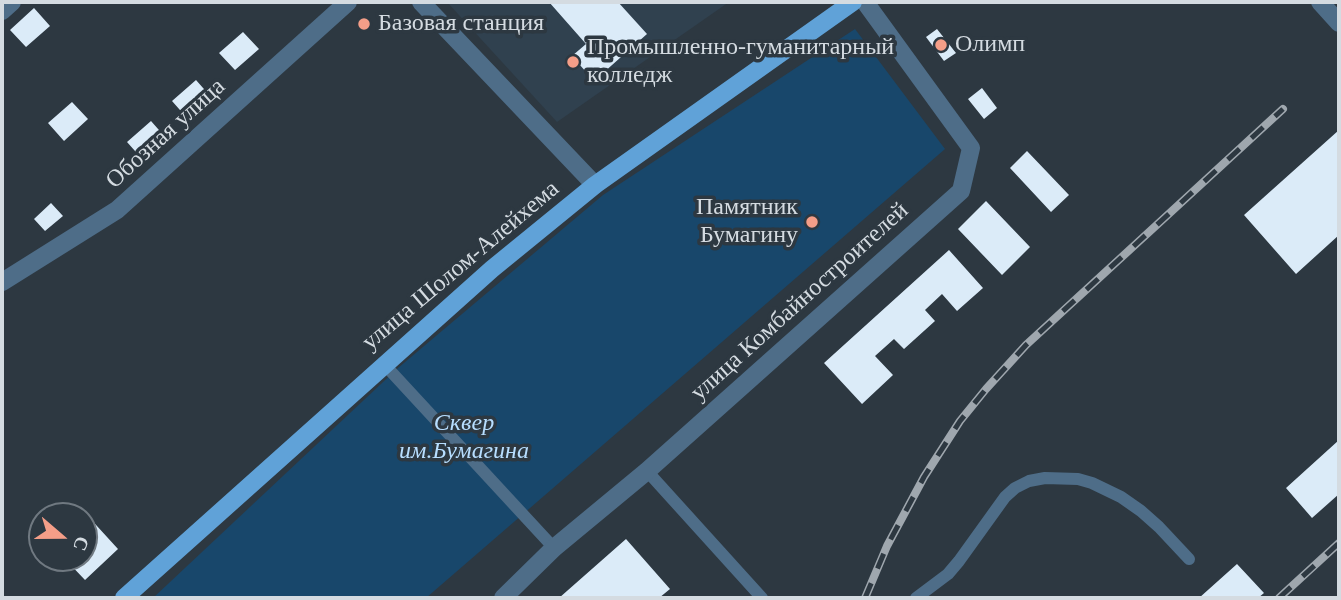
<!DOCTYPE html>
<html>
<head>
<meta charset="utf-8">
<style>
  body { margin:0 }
  #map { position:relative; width:1341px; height:600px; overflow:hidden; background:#2d3841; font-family:Georgia,serif }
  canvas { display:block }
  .frame { position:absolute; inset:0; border:4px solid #d4dbe1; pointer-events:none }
  .north { position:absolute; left:28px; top:502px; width:70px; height:70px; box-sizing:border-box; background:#2d3841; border:2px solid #707981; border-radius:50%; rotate:110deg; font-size:19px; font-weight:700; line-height:28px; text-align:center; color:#d4dbe1 }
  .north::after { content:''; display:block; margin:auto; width:24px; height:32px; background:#f49e88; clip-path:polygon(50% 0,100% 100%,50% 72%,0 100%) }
</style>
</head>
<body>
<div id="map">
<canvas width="1341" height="600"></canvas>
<div class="frame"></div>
<div class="north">С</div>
</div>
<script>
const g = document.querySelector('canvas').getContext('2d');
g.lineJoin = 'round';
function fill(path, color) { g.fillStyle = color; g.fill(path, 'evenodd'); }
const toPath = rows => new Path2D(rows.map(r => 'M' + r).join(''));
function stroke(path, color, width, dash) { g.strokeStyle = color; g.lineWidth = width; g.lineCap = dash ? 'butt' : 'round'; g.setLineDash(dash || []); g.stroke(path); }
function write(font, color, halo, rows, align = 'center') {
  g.font = font + ' Georgia,serif'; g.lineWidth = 7; g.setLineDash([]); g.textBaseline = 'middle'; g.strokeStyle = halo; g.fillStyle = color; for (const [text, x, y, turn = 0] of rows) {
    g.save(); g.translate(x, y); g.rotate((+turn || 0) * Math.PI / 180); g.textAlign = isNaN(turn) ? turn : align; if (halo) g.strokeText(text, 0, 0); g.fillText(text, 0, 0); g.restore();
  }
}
fill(toPath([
  [447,2,729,2,557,122]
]), '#30414f');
fill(toPath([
  [855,29,945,149,426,598,153,598,398,368,603,195]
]), '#18476b');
fill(toPath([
  [549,2,618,2,647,34,594,81,572,56,586,44],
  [34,8,50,26,26,47,10,30],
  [937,29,956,53,944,61,926,37],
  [243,32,259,49,235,70,219,53],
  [196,80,211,97,187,118,172,101],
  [982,88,997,108,984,119,968,99],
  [72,102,88,119,64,141,48,123],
  [151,121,166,138,143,160,127,142],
  [1339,130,1339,235,1296,274,1244,215],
  [1027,151,1069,195,1051,212,1010,168],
  [986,201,1030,247,1002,275,958,229],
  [51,203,63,216,45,231,34,219],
  [949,250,983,288,957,311,942,294,925,310,935,321,904,349,894,339,875,356,893,375,862,404,824,363],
  [1339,440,1339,494,1312,518,1286,488],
  [86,514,118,549,85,580,64,558,84,558,84,516],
  [626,539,670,589,659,598,559,598],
  [1237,564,1264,593,1258,598,1199,598]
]), '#dbebf8');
stroke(toPath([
  [384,364,554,548],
  [647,471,762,598],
  [916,598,948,574,959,561,1005,497,1015,488,1029,481,1045,478,1078,479,1092,483,1121,497,1141,511,1159,527,1189,559]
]), '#4e6d88', 12);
stroke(toPath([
  [421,2,595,185],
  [1320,2,1339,23],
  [2,11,12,2],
  [2,282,117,210,348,2],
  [503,598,554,548,647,471,961,191,971,148,865,2]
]), '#4e6d88', 18);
stroke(toPath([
  [124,598,492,269,595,185,853,2]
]), '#60a2d8', 18);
const rail = toPath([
  [865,598,887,546,924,477,960,421,986,389,1026,345,1283,109],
  [1279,598,1339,543]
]);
stroke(rail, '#9fa7ae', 8);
stroke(rail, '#2d3841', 5, [16]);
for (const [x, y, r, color] of [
  [364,24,7,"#f49e88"],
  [941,45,7,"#f49e88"],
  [573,62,7,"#f49e88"],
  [812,222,7,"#f49e88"]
]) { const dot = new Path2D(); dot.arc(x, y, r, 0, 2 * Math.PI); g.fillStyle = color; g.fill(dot); stroke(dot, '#2d3841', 2.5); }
write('24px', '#d4dbe1', '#2d3841', [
  ["Базовая станция",378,24],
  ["Олимп",955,45],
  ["Промышленно-гуманитарный",587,48],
  ["колледж",587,76],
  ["Памятник",798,208,"right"],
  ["Бумагину",798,236,"right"]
], 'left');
write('24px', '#d4dbe1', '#2d3841', [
  ["Обозная улица",166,134,-42],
  ["улица Шолом-Алейхема",461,266,-40],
  ["улица Комбайностроителей",800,302,-42]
]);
write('italic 24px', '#b7deff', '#2d3841', [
  ["Сквер",464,424],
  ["им.Бумагина",464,452]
]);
</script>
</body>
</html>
